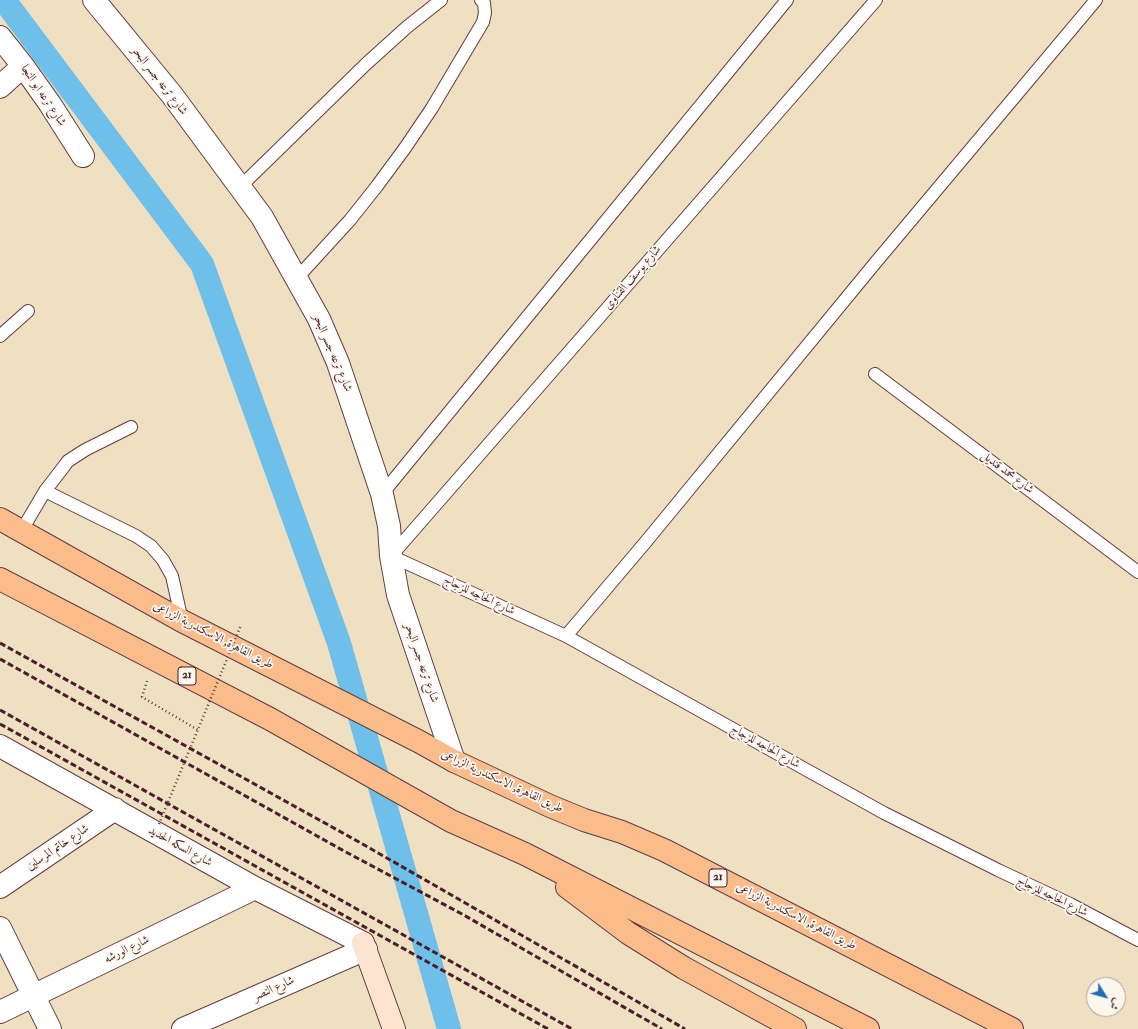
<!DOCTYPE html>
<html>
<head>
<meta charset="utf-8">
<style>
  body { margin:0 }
  #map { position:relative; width:1138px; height:1029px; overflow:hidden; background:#efe0c1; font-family:"IM FELL Double Pica",Amiri,serif }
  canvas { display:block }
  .north { position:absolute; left:1086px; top:977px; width:40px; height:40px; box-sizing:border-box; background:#fbf7ec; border:1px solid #b4a19f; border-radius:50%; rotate:127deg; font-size:11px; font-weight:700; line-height:16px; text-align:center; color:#4a1f2b }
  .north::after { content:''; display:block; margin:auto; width:14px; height:18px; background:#1f6fb2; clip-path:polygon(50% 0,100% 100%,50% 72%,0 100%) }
</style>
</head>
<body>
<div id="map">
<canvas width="1138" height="1029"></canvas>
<div class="north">ش</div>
</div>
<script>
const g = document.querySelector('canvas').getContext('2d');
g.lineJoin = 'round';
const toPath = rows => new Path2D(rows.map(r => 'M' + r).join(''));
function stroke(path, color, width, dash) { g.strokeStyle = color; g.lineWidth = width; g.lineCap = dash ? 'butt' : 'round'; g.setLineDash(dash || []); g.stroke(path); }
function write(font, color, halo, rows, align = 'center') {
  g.font = font + ' "IM FELL Double Pica",Amiri,serif'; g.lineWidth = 3.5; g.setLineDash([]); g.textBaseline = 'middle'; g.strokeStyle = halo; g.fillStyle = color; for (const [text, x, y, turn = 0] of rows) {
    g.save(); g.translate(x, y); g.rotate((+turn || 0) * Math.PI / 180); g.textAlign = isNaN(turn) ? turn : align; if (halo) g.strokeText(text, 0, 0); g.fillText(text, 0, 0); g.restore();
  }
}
stroke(toPath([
  [4,0,202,264,339,643,449,1029]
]), '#6ebfea', 24);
const lane = toPath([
  [876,0,391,556,566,636,884,813,998,870,1070,904,1138,940],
  [240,187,366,64,407,27,441,0],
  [297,278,350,220,377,186,405,148,432,108,483,22,485,13,484,3,481,0],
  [0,336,28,311],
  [875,374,1138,572],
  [45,491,136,536,151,546,163,560,172,576,182,621],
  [382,494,787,0],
  [22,530,45,491,62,469,68,461,85,450,131,427],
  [566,636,644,544,876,262,1096,0]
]);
const street = toPath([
  [94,0,172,95,262,217,319,319,338,363,382,494,389,526,391,556,398,595,454,761],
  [0,37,23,66,50,104,83,156],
  [0,87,23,66],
  [0,746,255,888,363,943],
  [0,887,115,809],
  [0,928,50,1029],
  [0,1012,255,888],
  [183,1029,366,949]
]);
const secondary = toPath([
  [363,943,394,1029]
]);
const highway = toPath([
  [0,519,182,621,418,741,454,761,550,806,584,820,622,832,664,850,1012,1029],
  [0,579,270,719,451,821,525,854,868,1029],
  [567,887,628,933,684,968,795,1029]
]);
stroke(lane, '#633c42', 14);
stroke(street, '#633c42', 24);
stroke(secondary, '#633c42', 24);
stroke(highway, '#633c42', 24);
stroke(toPath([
  [147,681,142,697,198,730]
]), '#633c42', 2.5, [1, 3]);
stroke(lane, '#fff', 12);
stroke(street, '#fff', 22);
stroke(secondary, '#fde4d0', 22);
stroke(highway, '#f9bc8a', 22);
stroke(toPath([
  [0,643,359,842,685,1029],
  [0,659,344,851,462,914,662,1029],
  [0,710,572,1029],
  [0,724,548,1029]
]), '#4a1f2b', 3, [6, 3]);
stroke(toPath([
  [159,824,241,625]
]), '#633c42', 2.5, [1, 3]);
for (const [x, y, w] of [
  [187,676,18],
  [718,878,18]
]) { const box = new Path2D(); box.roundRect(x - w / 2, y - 9, w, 18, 3); g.fillStyle = '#fbf7ec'; g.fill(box); stroke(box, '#4a1f2b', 1); }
write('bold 11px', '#4a1f2b', null, [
  ["21",187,676],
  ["21",718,878]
]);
write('12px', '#4a1f2b', '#fbf7ec', [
  ["شارع ترعه جسر البحر",159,81,52],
  ["شارع ترعه ابو النجا",43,96,56],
  ["شارع يوسف القناوى",633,278,-49],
  ["شارع ترعه جسر البحر",332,353,67],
  ["شارع محمد قنديل",1007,473,37],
  ["شارع الحاجه للزجاج",479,596,25],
  ["طريق القاهرة, الاسكندرية الزراعى",213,636,27],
  ["شارع ترعه جسر البحر",421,663,71],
  ["شارع الحاجه للزجاج",765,747,29],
  ["طريق القاهرة, الاسكندرية الزراعى",502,782,25],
  ["شارع السكه الحديد",180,847,29],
  ["شارع خاتم المرسلين",58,848,-34],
  ["شارع الحاجه للزجاج",1052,897,26],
  ["طريق القاهرة, الاسكندرية الزراعى",796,917,27],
  ["شارع الورشه",127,950,-26],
  ["شارع النصر",274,989,-24]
]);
</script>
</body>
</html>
